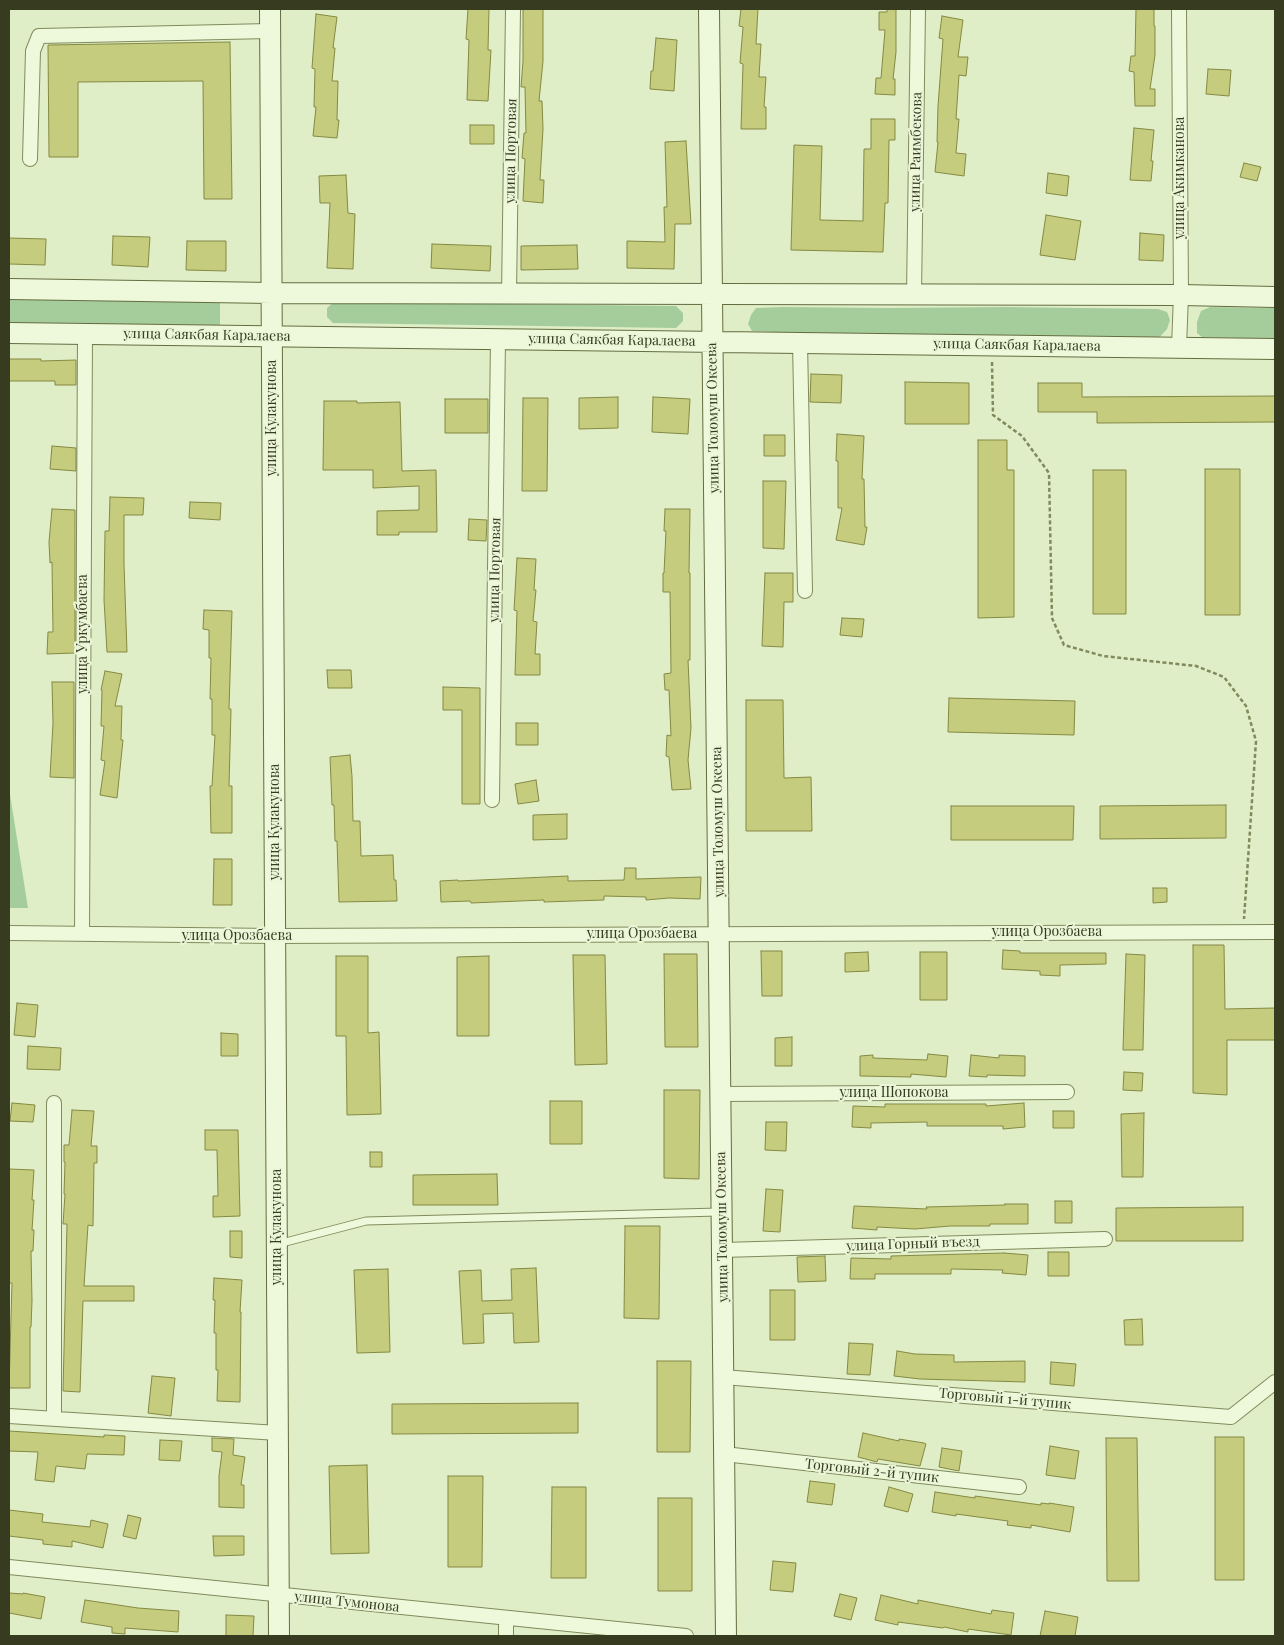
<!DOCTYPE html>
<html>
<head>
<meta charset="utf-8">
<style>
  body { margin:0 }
  #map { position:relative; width:1284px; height:1645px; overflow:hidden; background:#e0eec7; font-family:"Playfair Display",serif }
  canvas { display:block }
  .frame { position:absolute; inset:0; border:10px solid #373b20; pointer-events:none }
</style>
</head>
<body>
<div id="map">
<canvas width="1284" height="1645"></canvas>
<div class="frame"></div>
</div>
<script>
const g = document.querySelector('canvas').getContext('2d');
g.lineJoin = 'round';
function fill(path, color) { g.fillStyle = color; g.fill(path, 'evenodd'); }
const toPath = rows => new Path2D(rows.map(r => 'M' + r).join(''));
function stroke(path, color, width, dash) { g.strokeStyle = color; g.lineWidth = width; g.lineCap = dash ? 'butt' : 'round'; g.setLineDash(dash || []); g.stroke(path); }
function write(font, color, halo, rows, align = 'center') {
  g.font = font + ' "Playfair Display",serif'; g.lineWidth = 4; g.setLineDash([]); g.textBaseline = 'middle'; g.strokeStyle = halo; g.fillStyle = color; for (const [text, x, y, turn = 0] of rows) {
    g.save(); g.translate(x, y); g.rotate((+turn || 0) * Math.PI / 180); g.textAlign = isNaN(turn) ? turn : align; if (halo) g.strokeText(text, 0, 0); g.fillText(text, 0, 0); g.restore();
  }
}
fill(toPath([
  [9,299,220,300,220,325,9,324],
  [334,302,676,306,683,313,683,321,676,328,333,323,327,317,327,308],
  [783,307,888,308,1006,307,1158,309,1167,312,1170,320,1167,329,1159,338,1022,335,843,335,752,331,748,324,751,315,756,308],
  [1210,307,1275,308,1275,339,1202,337,1197,333,1197,322,1201,311],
  [9,788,28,908,9,908]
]), '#a5cd9b');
const building = toPath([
  [468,9,489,9,488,50,491,50,488,101,467,100,469,40,466,39,468,9],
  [523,9,543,9,543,61,539,101,542,101,543,129,540,180,544,180,543,203,523,201,525,159,522,158,524,133,526,133,525,87,521,87,523,61,523,9],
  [741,9,758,9,756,44,761,44,759,77,766,77,764,107,766,107,766,129,741,129,743,64,740,63,743,27,739,26,741,9],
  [887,9,896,9,896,52,893,79,895,79,895,95,875,94,876,78,881,78,885,30,879,30,879,12,887,12,887,9],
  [1136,9,1154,9,1154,26,1155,26,1155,55,1150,89,1155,89,1155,106,1135,106,1134,72,1129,71,1131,56,1135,56,1136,9],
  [316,14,337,17,333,48,335,48,332,81,338,81,337,120,339,120,337,138,313,136,316,107,314,107,315,69,312,68,316,14],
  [942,16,963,20,958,57,968,57,966,76,959,75,956,119,959,119,956,153,966,154,964,176,935,172,938,142,937,142,938,106,943,39,939,38,942,16],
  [656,38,677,40,674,91,650,89,651,71,653,71,656,38],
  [230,42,232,199,204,199,203,81,78,82,78,157,49,157,48,45,230,42],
  [1208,69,1231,70,1229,96,1206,94,1208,69],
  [871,119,895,119,895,140,889,140,888,203,885,203,883,252,791,250,794,145,822,146,820,220,863,221,864,149,871,149,871,119],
  [470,125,494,125,494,144,470,144,470,125],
  [1134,128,1154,130,1151,161,1153,161,1151,181,1130,180,1134,128],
  [686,141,691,224,675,224,674,269,627,268,627,241,665,242,664,207,667,207,665,142,686,141],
  [1244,163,1261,167,1257,181,1240,177,1244,163],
  [1048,173,1069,176,1067,196,1046,193,1048,173],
  [346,175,348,213,355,214,353,269,327,268,330,203,320,203,319,176,346,175],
  [1046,215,1081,221,1075,260,1040,255,1046,215],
  [1140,233,1164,235,1163,261,1139,260,1140,233],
  [113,236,150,237,148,267,112,265,113,236],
  [9,238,46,239,45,265,9,264,9,238],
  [187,241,226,241,226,271,186,270,187,241],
  [432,244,491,246,490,271,431,268,432,244],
  [577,245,578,269,521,270,521,246,577,245],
  [9,359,41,359,41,361,76,360,76,385,55,385,55,381,9,381,9,359],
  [811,374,842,375,841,403,810,402,811,374],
  [905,382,969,383,969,424,905,424,905,382],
  [1038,383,1082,383,1082,397,1275,396,1275,422,1097,423,1097,412,1038,412,1038,383],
  [618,397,618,428,579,429,579,398,618,397],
  [653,397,690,399,688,434,652,432,653,397],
  [523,398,548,398,547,491,522,491,523,398],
  [445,399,488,399,488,433,445,433,445,399],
  [324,401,357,401,357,403,400,402,402,471,436,470,437,532,399,532,399,535,377,535,377,511,419,510,419,486,373,488,373,470,323,470,324,401],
  [837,434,864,436,862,479,864,479,865,527,867,527,864,545,836,540,842,508,838,508,838,461,836,461,837,434],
  [764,435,785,435,785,456,764,456,764,435],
  [978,440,1007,440,1007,470,1014,470,1014,617,978,618,978,440],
  [52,446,76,448,76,471,50,469,52,446],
  [1205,469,1240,469,1240,615,1205,615,1205,469],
  [1093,470,1126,470,1126,614,1093,614,1093,470],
  [763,481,786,481,784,549,763,548,763,481],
  [110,497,144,498,143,515,124,515,124,564,127,652,107,652,104,600,105,531,109,531,110,497],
  [190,502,221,503,220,520,189,518,190,502],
  [52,509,75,510,75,653,47,654,48,632,53,632,52,562,50,563,49,542,52,509],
  [665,509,690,509,689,573,690,573,690,660,688,660,691,728,688,760,691,789,672,790,669,757,666,756,667,735,671,736,669,690,665,690,664,674,671,673,670,592,663,592,663,573,664,573,666,531,664,531,665,509],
  [469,519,487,520,486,541,468,540,469,519],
  [517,558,536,559,534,590,536,590,533,621,537,622,535,654,540,654,540,675,515,675,517,611,514,610,517,558],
  [765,573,793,573,793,602,784,602,783,647,762,646,765,573],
  [204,610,232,611,229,709,231,709,229,786,232,786,232,833,211,833,210,786,212,786,215,735,212,735,212,699,210,699,211,658,209,658,209,630,203,629,204,610],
  [842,618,864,619,862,637,840,635,842,618],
  [327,670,351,670,352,688,328,688,327,670],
  [105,671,122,674,115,706,122,706,121,740,123,740,117,798,100,795,105,761,101,760,104,726,101,726,102,690,101,690,105,671],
  [52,682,74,682,74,778,50,777,53,723,52,682],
  [443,687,480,688,480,804,462,804,462,710,443,710,443,687],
  [949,698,1075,701,1074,735,948,732,949,698],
  [746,700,783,700,784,778,811,777,812,831,746,831,746,700],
  [516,723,538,723,538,745,516,745,516,723],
  [350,755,352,776,353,821,360,821,361,856,393,855,394,880,396,880,397,901,339,902,337,841,335,841,334,805,332,805,330,757,350,755],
  [536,780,539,801,518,804,515,784,536,780],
  [1226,805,1226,838,1100,839,1100,806,1226,805],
  [951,806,1074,806,1073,840,951,840,951,806],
  [567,814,567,839,533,840,533,815,567,814],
  [214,859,232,859,232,905,213,905,214,859],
  [625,868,636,868,636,879,701,877,700,899,669,898,646,900,646,897,604,896,604,900,544,902,544,900,471,903,470,901,441,902,440,881,458,880,458,881,568,876,568,881,624,880,625,868],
  [1153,888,1167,888,1167,902,1153,903,1153,888],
  [1193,945,1224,945,1225,1009,1275,1008,1275,1040,1227,1040,1227,1095,1193,1093,1193,945],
  [1003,950,1020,951,1020,953,1106,953,1106,964,1060,965,1060,976,1040,975,1040,971,1002,969,1003,950],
  [761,951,782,951,782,996,762,996,761,951],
  [868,952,869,971,845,972,845,953,868,952],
  [920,952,947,952,947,1000,920,1000,920,952],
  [664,954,697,954,698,1047,665,1047,664,954],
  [1126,954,1145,955,1143,1050,1123,1050,1126,954],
  [573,955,605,955,607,1064,575,1065,573,955],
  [336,956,368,956,368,1033,379,1032,381,1114,347,1115,346,1036,336,1036,336,956],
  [489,956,489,1036,457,1036,457,957,489,956],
  [17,1003,38,1005,35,1037,14,1035,17,1003],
  [221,1033,238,1034,238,1056,221,1056,221,1033],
  [792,1037,792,1066,775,1066,775,1038,792,1037],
  [28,1046,61,1048,60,1070,27,1069,28,1046],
  [928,1054,948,1056,946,1077,911,1074,911,1077,860,1076,860,1056,873,1055,873,1058,927,1060,928,1054],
  [971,1055,999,1058,999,1055,1025,1056,1025,1076,987,1075,987,1077,969,1076,971,1055],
  [1124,1072,1143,1073,1142,1091,1123,1090,1124,1072],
  [664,1090,700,1090,699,1179,664,1178,664,1090],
  [550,1101,582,1101,582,1144,550,1144,550,1101],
  [12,1103,35,1105,33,1122,10,1121,12,1103],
  [1024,1103,1025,1127,1003,1129,1003,1126,927,1126,927,1122,871,1123,871,1128,852,1127,853,1106,885,1107,885,1104,986,1104,986,1106,1024,1103],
  [72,1110,94,1111,91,1146,97,1146,97,1163,94,1163,93,1226,88,1225,84,1286,134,1286,134,1301,83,1301,80,1392,63,1391,67,1224,63,1224,65,1194,64,1194,65,1162,64,1162,64,1145,69,1145,72,1110],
  [1053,1111,1074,1111,1074,1128,1053,1128,1053,1111],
  [1144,1113,1143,1177,1122,1177,1121,1114,1144,1113],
  [766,1122,787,1122,786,1151,765,1150,766,1122],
  [205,1130,238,1130,240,1216,213,1217,213,1196,218,1196,217,1150,205,1150,205,1130],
  [370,1152,382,1152,382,1167,370,1167,370,1152],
  [9,1169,34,1170,32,1200,34,1200,32,1230,34,1230,33,1251,31,1251,32,1301,31,1327,30,1327,30,1388,9,1388,12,1283,9,1283,9,1169],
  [497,1174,498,1205,413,1205,413,1175,497,1174],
  [766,1189,783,1190,780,1232,763,1231,766,1189],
  [1055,1201,1072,1201,1072,1223,1055,1223,1055,1201],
  [1005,1204,1028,1204,1028,1224,990,1224,990,1226,950,1226,915,1229,877,1227,877,1230,852,1228,854,1206,927,1209,926,1207,1005,1205,1005,1204],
  [1243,1207,1243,1241,1116,1241,1116,1208,1243,1207],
  [625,1226,660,1226,659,1319,624,1318,625,1226],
  [230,1231,242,1231,242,1258,230,1257,230,1231],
  [1048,1252,1069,1252,1069,1276,1048,1276,1048,1252],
  [1004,1253,1028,1255,1026,1275,1002,1273,1003,1270,951,1269,951,1274,875,1274,875,1279,850,1279,851,1258,891,1259,891,1256,1004,1253],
  [825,1256,826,1281,798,1282,797,1257,825,1256],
  [536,1268,539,1342,514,1343,513,1313,483,1314,484,1343,463,1344,459,1271,481,1270,482,1301,512,1300,511,1269,536,1268],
  [388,1269,390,1352,357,1353,354,1270,388,1269],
  [214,1278,242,1280,240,1312,241,1312,240,1402,217,1401,218,1370,216,1370,216,1333,214,1333,215,1300,213,1300,214,1278],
  [770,1290,795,1290,795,1340,770,1340,770,1290],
  [1142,1319,1143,1345,1125,1345,1124,1320,1142,1319],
  [849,1343,873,1344,870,1375,847,1374,849,1343],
  [897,1351,915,1354,954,1355,954,1362,1025,1361,1025,1382,920,1379,894,1376,897,1351],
  [657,1361,691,1361,690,1452,657,1452,657,1361],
  [1051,1362,1076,1364,1074,1386,1050,1384,1051,1362],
  [152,1376,175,1378,171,1416,148,1413,152,1376],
  [578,1403,578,1433,392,1434,392,1404,578,1403],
  [9,1431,104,1437,104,1435,125,1436,124,1455,87,1454,85,1469,56,1466,54,1482,35,1480,38,1452,9,1451,9,1431],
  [863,1433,899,1441,899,1439,924,1443,926,1444,920,1466,878,1459,877,1462,858,1457,863,1433],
  [1215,1437,1244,1437,1244,1580,1215,1580,1215,1437],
  [212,1438,234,1439,233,1455,245,1457,241,1485,244,1485,244,1508,219,1507,219,1476,222,1452,212,1451,212,1438],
  [1106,1438,1137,1438,1139,1581,1107,1581,1106,1438],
  [160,1440,182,1441,180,1461,159,1460,160,1440],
  [1050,1446,1079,1451,1075,1479,1046,1475,1050,1446],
  [942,1448,962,1451,959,1471,939,1467,942,1448],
  [367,1465,369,1553,331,1554,329,1466,367,1465],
  [448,1476,483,1476,482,1567,448,1567,448,1476],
  [810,1481,835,1484,832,1505,807,1502,810,1481],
  [552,1487,586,1487,586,1578,551,1578,552,1487],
  [889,1487,913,1494,908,1512,884,1506,889,1487],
  [935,1492,975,1498,975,1496,1041,1505,1041,1503,1049,1504,1049,1503,1074,1507,1070,1532,1031,1525,1031,1528,1007,1525,1008,1521,956,1514,956,1516,932,1512,935,1492],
  [658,1498,692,1498,692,1591,658,1591,658,1498],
  [9,1510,43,1514,42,1522,90,1527,91,1520,108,1524,103,1548,72,1541,72,1547,43,1544,43,1540,9,1536,9,1510],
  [128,1515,141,1518,136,1539,123,1536,128,1515],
  [213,1536,244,1536,244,1555,214,1556,213,1536],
  [773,1561,796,1563,793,1592,770,1590,773,1561],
  [9,1593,23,1594,23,1593,45,1597,41,1619,9,1613,9,1593],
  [840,1594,857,1598,851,1620,834,1616,840,1594],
  [881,1595,918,1604,918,1600,991,1614,992,1610,1014,1613,1011,1635,968,1629,968,1632,944,1627,943,1628,898,1622,898,1625,875,1620,881,1595],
  [85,1600,138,1608,179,1611,178,1632,125,1628,125,1634,112,1633,112,1627,81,1622,85,1600],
  [1045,1611,1078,1617,1075,1636,1040,1636,1045,1611],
  [226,1615,254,1616,253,1636,226,1636,226,1615]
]);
fill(building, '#c5cc7e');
stroke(building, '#848942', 1);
const lane = toPath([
  [278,1244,366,1221,719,1212]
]);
const street = toPath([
  [1179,9,1181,295,1179,347],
  [30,159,33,51,39,36,270,31],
  [509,294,513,9],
  [914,295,918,9],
  [800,343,805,591],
  [492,800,498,339],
  [9,933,275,936,1275,932],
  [82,934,85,334],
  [720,1094,1067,1092],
  [722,1250,1105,1239],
  [723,1377,1231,1417,1275,1382],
  [9,1416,278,1433],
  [54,1418,54,1103],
  [724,1454,1019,1487],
  [9,1567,686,1636],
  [506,1618,506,1636]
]);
const secondary = toPath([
  [270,9,279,1636],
  [709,9,726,1636],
  [9,289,272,293,1181,295,1275,297],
  [9,333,1275,349]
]);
stroke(lane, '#818a5c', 9);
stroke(street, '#818a5c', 16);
stroke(secondary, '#646c3f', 22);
stroke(toPath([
  [992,362,993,415,1022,436,1049,473,1052,618,1064,645,1103,656,1196,666,1224,677,1246,706,1256,741,1244,919]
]), '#818a5c', 2.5, [4, 2.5]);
stroke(lane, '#eef9db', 7);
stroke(street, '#eef9db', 14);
stroke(secondary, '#eef9db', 20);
write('14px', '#373b20', '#eaf6d7', [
  ["улица Портовая",511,151,-89],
  ["улица Раимбекова",916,152,-89],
  ["улица Акимканова",1180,178,-90],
  ["улица Саякбая Каралаева",207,335,1],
  ["улица Саякбая Каралаева",612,340,1],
  ["улица Саякбая Каралаева",1017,345,1],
  ["улица Кулакунова",272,418,-90],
  ["улица Толомуш Океева",713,418,-91],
  ["улица Портовая",495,570,-89],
  ["улица Уркумбаева",83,634,-90],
  ["улица Кулакунова",275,822,-90],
  ["улица Толомуш Океева",718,822,-91],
  ["улица Орозбаева",1047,932],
  ["улица Орозбаева",642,934],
  ["улица Орозбаева",237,936],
  ["улица Шопокова",894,1093],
  ["улица Кулакунова",277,1227,-90],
  ["улица Толомуш Океева",722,1227,-91],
  ["улица Горный въезд",913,1244,-2],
  ["Торговый 1-й тупик",1005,1399,5],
  ["Торговый 2-й тупик",872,1471,6],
  ["улица Тумонова",347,1602,6]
]);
</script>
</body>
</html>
